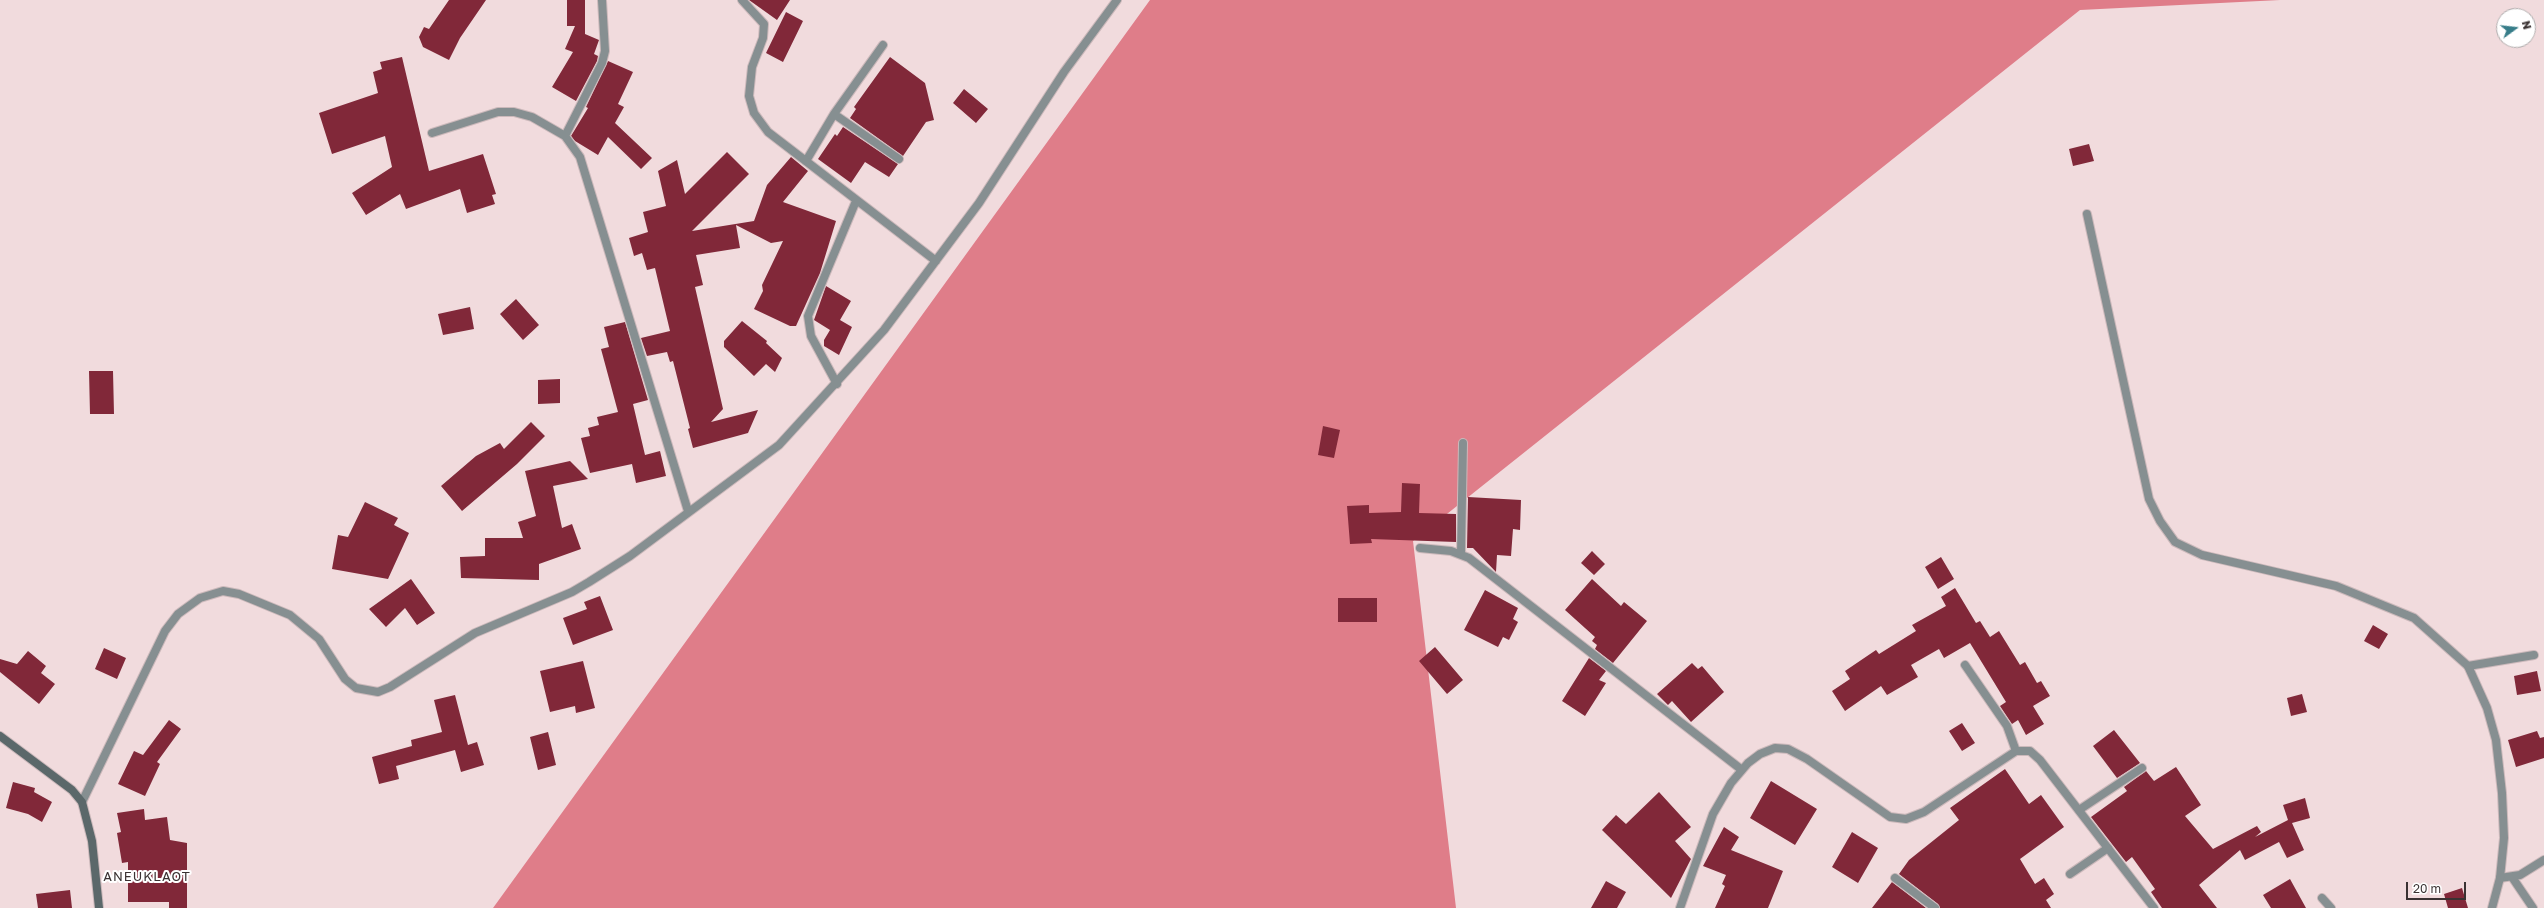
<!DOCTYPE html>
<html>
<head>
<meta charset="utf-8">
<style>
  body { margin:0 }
  #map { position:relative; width:2544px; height:908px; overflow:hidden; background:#f1dbdd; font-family:"Golos Text",sans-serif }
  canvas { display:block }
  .north { position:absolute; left:2496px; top:8px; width:40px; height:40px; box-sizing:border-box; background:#fff; border:1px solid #b0adad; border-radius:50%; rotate:75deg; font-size:11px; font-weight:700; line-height:16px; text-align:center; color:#3a3232 }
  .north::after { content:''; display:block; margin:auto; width:14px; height:18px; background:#377d89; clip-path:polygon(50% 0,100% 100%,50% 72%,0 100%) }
  .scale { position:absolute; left:2406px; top:882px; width:60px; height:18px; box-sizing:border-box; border:2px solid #3a3232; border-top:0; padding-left:5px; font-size:12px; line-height:14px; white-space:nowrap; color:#3a3232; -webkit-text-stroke:3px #fff; paint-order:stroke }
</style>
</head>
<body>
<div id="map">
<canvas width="2544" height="908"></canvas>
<div class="north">N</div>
<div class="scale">20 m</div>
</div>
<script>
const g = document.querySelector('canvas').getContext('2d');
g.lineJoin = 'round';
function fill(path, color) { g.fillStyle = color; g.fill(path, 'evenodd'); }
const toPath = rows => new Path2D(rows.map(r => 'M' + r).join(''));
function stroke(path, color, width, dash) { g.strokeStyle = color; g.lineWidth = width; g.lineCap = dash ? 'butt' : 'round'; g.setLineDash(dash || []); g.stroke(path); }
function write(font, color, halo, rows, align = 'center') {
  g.font = font + ' "Golos Text",sans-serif'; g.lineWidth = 4; g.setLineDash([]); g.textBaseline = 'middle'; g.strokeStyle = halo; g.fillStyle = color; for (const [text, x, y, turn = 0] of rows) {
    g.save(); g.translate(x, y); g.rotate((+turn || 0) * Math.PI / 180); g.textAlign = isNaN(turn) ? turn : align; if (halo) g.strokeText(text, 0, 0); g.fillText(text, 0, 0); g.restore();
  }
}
fill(toPath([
  [1150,0,2280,0,2080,10,1413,541,1456,908,493,908]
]), '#df7d89');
fill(toPath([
  [449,0,486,0,460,38,449,60,423,47,419,37,424,27,429,29],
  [567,0,585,0,585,34,599,40,594,54,598,56,597,61,576,101,552,87,573,52,565,49,575,26,567,26],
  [749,0,790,0,777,20],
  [786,12,803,21,783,62,766,53],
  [402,57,429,171,483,154,496,194,492,195,495,204,467,213,460,189,406,209,400,194,366,215,352,193,392,167,385,136,332,154,319,113,378,93,373,72,382,69,380,62],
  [890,57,925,83,934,120,926,122,903,156,850,118,856,109,854,107],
  [608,61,633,72,618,104,624,107,615,123,652,158,641,169,608,137,598,155,575,141,571,136,588,108,586,107],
  [964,89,988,109,976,123,953,103],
  [843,127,898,164,889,177,865,162,851,183,818,159,835,134,837,136],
  [2089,144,2094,161,2073,166,2069,149],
  [727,152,749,174,692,231,754,221,767,185,791,157,808,171,783,202,836,221,820,273,796,326,790,326,754,309,763,291,762,285,783,241,771,243,736,225,740,248,696,255,703,285,695,287,723,409,711,422,758,410,748,433,693,448,688,429,690,428,673,361,670,362,667,352,647,356,641,338,670,331,655,268,647,270,642,253,634,256,629,238,648,232,643,212,666,206,658,171,677,160,685,194],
  [826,286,851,301,840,320,852,327,839,355,824,346,824,340,830,330,814,320],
  [516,299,539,325,523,340,500,314],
  [470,307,474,329,443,335,438,314],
  [742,321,767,341,766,343,782,358,775,372,766,364,754,376,724,347,724,341],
  [625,322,648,400,633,404,645,455,660,451,666,476,636,483,632,464,590,473,581,438,590,436,588,428,599,425,597,417,618,412,601,349,609,347,604,327],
  [89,371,113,371,114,414,90,414],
  [560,379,560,403,538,404,538,380],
  [531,422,545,436,517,464,462,511,441,486,476,456,500,443,504,449],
  [1323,426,1340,430,1334,458,1318,455],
  [570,461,588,479,553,486,562,528,572,524,581,549,539,564,539,580,461,578,460,557,485,556,485,538,523,538,518,522,536,516,525,471],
  [1402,483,1420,484,1419,513,1456,514,1456,542,1371,539,1372,543,1350,544,1347,506,1369,505,1369,513,1401,512],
  [1468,497,1521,500,1520,530,1513,529,1511,556,1497,555,1496,572,1473,548,1467,548],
  [365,502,398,518,394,525,409,533,388,579,332,569,338,535,348,537],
  [1592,551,1605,564,1594,575,1581,563],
  [1941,557,1954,579,1938,589,1925,567],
  [411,579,435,613,417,625,405,608,386,627,369,609],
  [1592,579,1621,606,1624,602,1647,621,1613,663,1595,649,1597,645,1592,641,1595,637,1565,610],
  [1955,588,1976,623,1980,621,1990,637,1999,631,2020,665,2025,662,2037,683,2041,681,2050,696,2033,706,2044,724,2026,735,2018,720,2012,724,2000,706,2006,702,1970,643,1944,658,1939,649,1911,665,1918,677,1887,695,1881,686,1845,711,1832,691,1850,679,1845,671,1876,650,1879,654,1916,631,1912,625,1946,606,1941,597],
  [1485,590,1518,608,1513,619,1518,622,1509,640,1503,637,1498,647,1464,630],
  [600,596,613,630,573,645,563,618,587,609,584,602],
  [1338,598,1377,598,1377,622,1338,622],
  [2373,625,2388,634,2379,649,2364,641],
  [1435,647,1463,680,1447,694,1419,661],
  [104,648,126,658,117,679,95,669],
  [28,651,46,666,41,673,55,684,39,704,0,672,0,659,17,664],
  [1589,658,1606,671,1599,680,1606,683,1585,716,1562,701],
  [583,661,595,708,576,713,575,706,550,712,540,671],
  [1692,663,1698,669,1702,666,1724,692,1691,722,1672,701,1668,705,1657,694],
  [2537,671,2541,691,2517,695,2514,676],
  [2302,694,2307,712,2291,716,2287,698],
  [455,695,468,745,477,742,484,765,461,772,455,750,396,766,399,779,379,784,372,757,412,746,411,740,442,732,434,700],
  [169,720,181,729,157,762,160,764,145,796,118,784,134,751,143,755],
  [1962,723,1975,743,1962,751,1949,731],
  [2114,730,2140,763,2117,778,2093,746],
  [2537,731,2540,738,2544,737,2544,758,2516,767,2508,740],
  [548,732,556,765,538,770,530,737],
  [2176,767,2201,805,2185,816,2213,849,2257,826,2261,832,2255,837,2288,820,2283,805,2305,798,2310,818,2292,823,2304,850,2287,858,2279,842,2245,860,2240,850,2199,885,2217,908,2162,908,2151,892,2155,889,2132,857,2126,862,2091,817,2127,791,2124,787,2146,771,2154,781],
  [2005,769,2029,804,2041,795,2064,827,2020,859,2035,884,2044,878,2054,894,2046,900,2051,908,1940,908,1938,904,1899,874,1909,860,1959,820,1950,808],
  [1771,781,1817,809,1795,845,1750,818],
  [13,782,35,788,34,792,52,802,42,822,28,814,6,808],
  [1659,792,1691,827,1675,841,1691,859,1671,898,1602,830,1616,815,1626,824],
  [144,809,145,820,167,817,170,840,187,843,187,908,169,908,169,902,128,902,128,862,122,863,117,833,121,832,117,813],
  [1724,827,1739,837,1731,850,1783,871,1768,908,1715,908,1725,886,1722,884,1726,875,1703,866],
  [1852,832,1878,848,1858,883,1832,867],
  [2290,879,2306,908,2271,908,2263,895],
  [1606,881,1626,892,1617,908,1591,908],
  [1892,882,1926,908,1872,908],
  [2462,888,2468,908,2448,908,2444,894],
  [70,890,72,908,38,908,36,894]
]), '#812839');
const lane = toPath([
  [834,114,899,159],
  [806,161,834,114,883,45],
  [1965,665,2007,726,2016,751],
  [2468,666,2534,655],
  [2079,810,2142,768],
  [2070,874,2108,848],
  [2512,877,2533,908],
  [2500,878,2520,875,2544,860],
  [2322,898,2331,908]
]);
const street = toPath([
  [742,0,764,24,763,38,752,67,749,96,754,113,768,132,936,261],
  [432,133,498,112,514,112,532,117,565,136,580,157,688,511],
  [565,136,602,63,605,51,602,0],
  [2087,214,2149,499,2160,521,2175,542,2202,555,2336,586,2414,618,2468,666,2487,708,2496,740,2502,793,2504,838,2500,878,2492,908],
  [837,384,811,336,808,316,856,201],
  [1420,548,1451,551,1469,558,1742,770],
  [1461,554,1463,443],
  [82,802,165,631,178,614,200,598,223,591,239,594,290,615,319,639,345,679,356,688,378,692,390,687,475,633,572,592,589,582,630,556,779,445,884,330,979,203,1064,72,1117,0],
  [1895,878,1935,908],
  [1680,908,1713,814,1731,783,1748,763,1760,754,1775,748,1788,749,1807,759,1890,817,1906,819,1924,812,2016,751,2030,751,2040,760,2154,908]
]);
const secondary = toPath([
  [0,736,72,790,82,802,92,841,99,908]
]);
stroke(lane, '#ccb9bb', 10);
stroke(street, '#ccb9bb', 10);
stroke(secondary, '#ccb9bb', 10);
stroke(lane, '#868f91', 8);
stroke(street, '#868f91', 8);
stroke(secondary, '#5b686a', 8);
g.letterSpacing = '1px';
write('13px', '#3a3232', '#fff', [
  ["ANEUKLAOT",147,877]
]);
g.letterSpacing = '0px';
</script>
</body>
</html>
